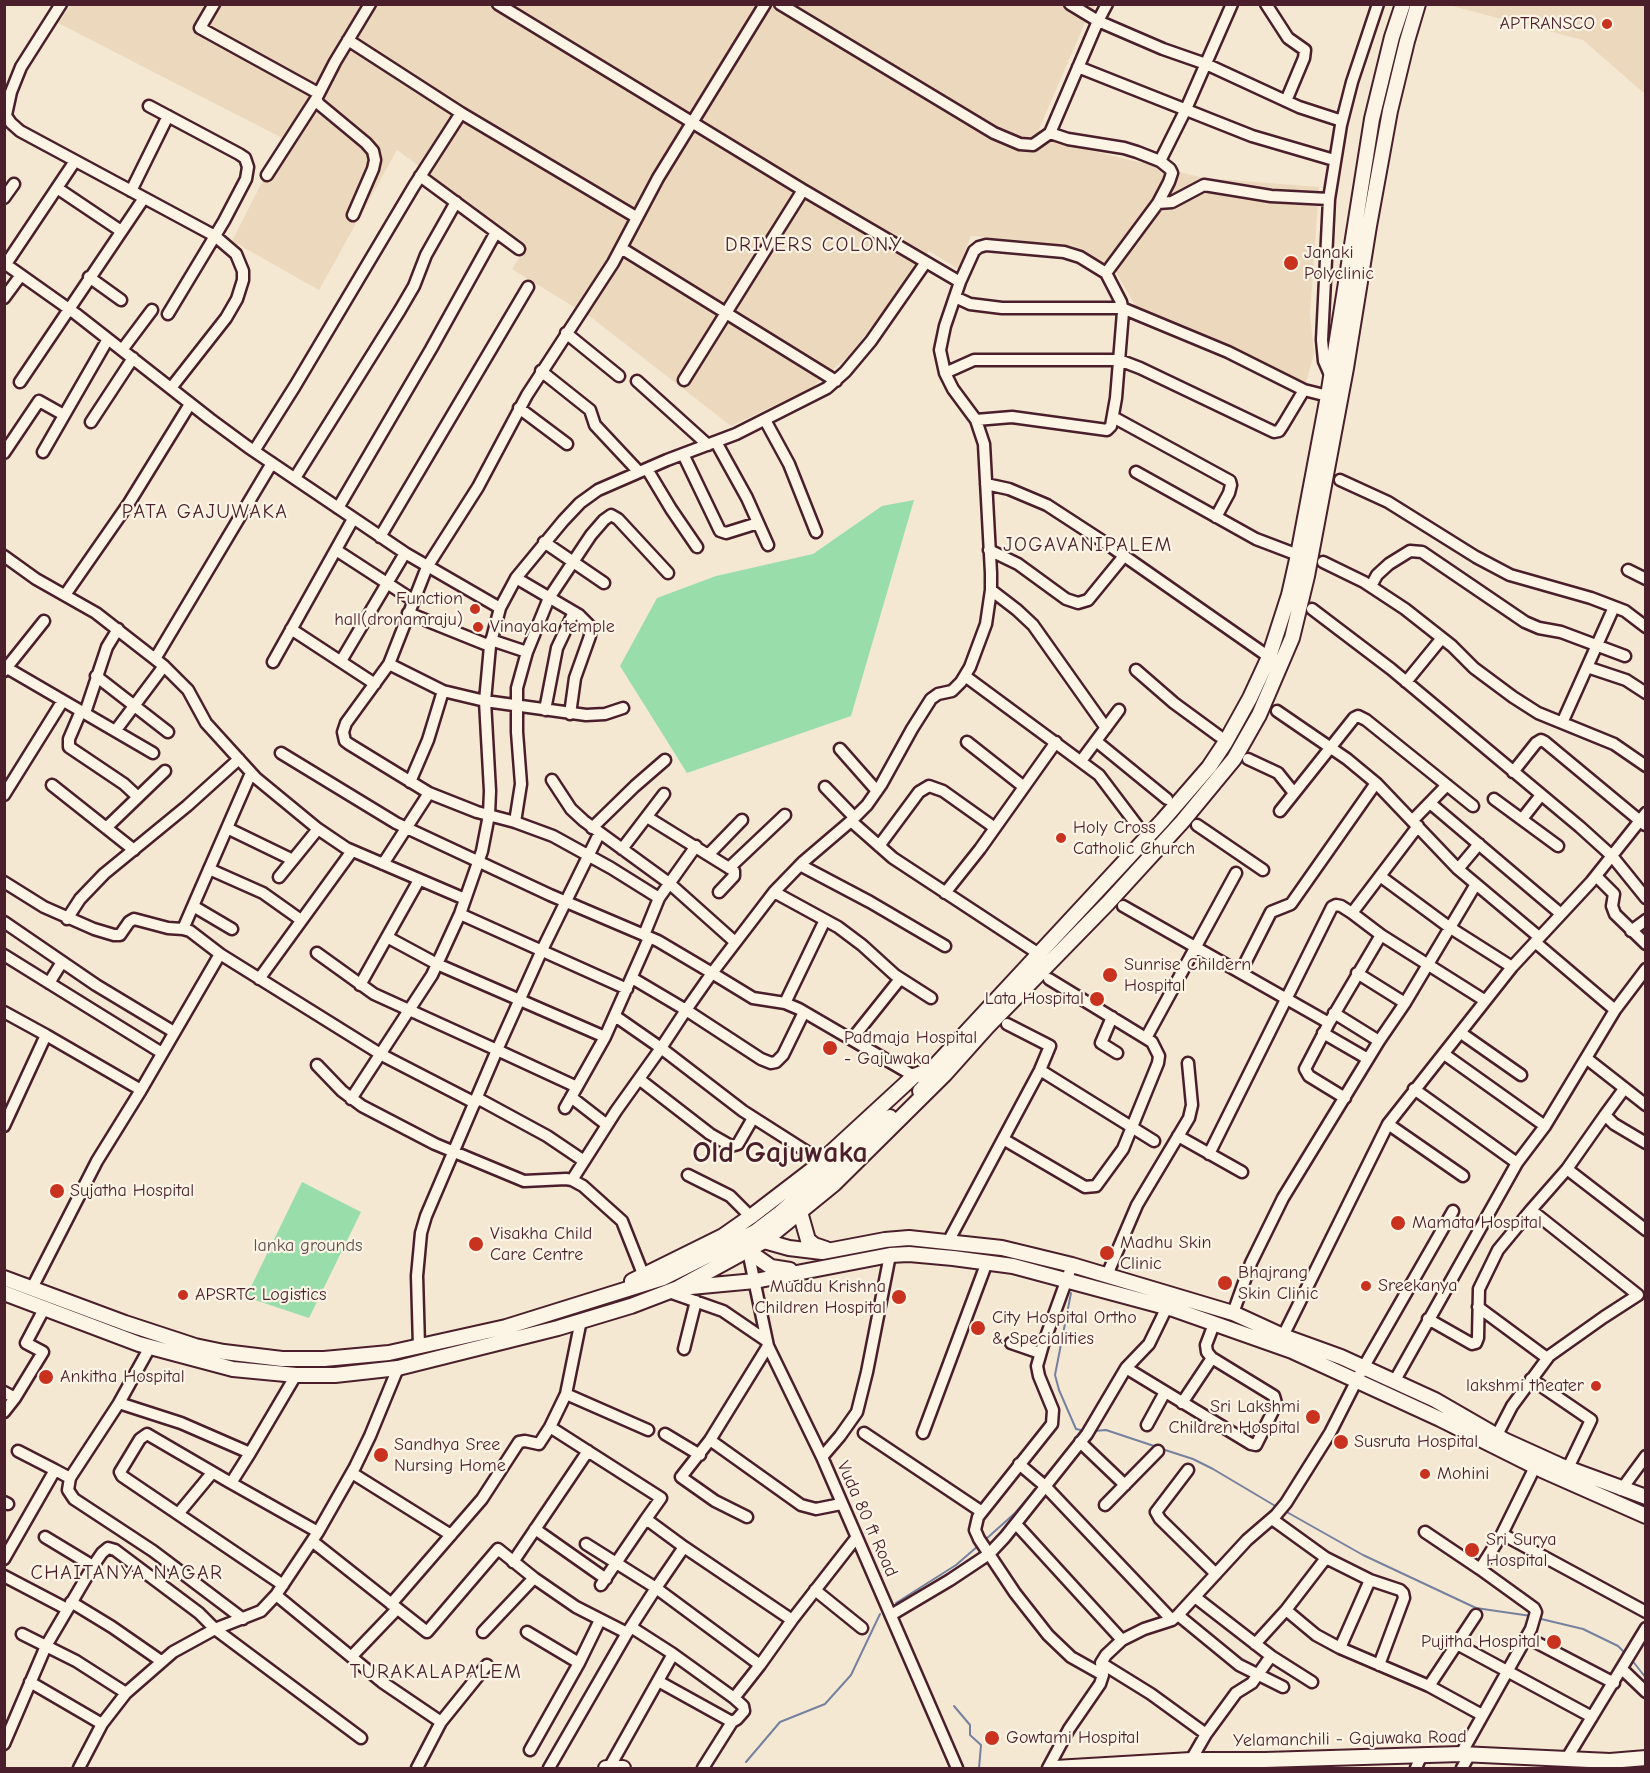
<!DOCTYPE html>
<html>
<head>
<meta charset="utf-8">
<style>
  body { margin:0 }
  #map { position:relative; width:1650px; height:1773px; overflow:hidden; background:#f5e8d3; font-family:"Comic Neue",sans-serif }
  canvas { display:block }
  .frame { position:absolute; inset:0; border:6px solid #4a1f2b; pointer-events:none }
</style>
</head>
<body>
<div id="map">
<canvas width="1650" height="1773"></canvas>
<div class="frame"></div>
</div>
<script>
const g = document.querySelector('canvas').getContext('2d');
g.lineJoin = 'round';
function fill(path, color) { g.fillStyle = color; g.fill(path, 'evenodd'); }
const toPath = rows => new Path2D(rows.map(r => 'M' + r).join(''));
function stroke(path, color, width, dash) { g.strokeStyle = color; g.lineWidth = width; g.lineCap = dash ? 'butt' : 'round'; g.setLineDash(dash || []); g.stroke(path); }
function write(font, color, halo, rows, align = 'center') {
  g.font = font + ' "Comic Neue",sans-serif'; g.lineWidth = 4.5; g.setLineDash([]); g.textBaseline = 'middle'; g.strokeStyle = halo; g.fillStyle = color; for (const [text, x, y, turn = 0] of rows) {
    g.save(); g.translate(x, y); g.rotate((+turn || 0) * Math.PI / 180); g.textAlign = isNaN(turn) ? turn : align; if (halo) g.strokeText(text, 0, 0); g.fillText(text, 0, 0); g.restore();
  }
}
fill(toPath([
  [71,4,1096,5,1084,25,1039,129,1051,141,1204,178,1319,187,1310,315,1314,353,1306,383,1136,307,1116,272,1073,246,971,236,958,269,929,251,849,356,811,388,731,426,592,318,512,269,527,245,397,150,319,290,232,241,284,139,58,23],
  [1448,5,1645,5,1645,94,1583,40]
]), '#ecd8bd');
fill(toPath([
  [914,500,851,716,687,773,620,666,657,598,716,576,813,554,882,506],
  [302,1182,361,1212,309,1318,246,1297]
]), '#98ddaa');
stroke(toPath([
  [1071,1293,1055,1375,1059,1390,1076,1429,1085,1431],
  [1094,1431,1106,1430,1157,1447],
  [1162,1449,1193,1459,1213,1469,1277,1507],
  [1043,1480,1072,1445],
  [1285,1511,1363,1555,1476,1608,1531,1616],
  [985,1540,1015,1513,1040,1484],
  [896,1603,956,1565,978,1546],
  [1537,1618,1583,1629,1618,1646,1625,1653],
  [1631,1659,1646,1678],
  [954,1706,970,1725,970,1735,981,1745,979,1768],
  [746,1762,780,1722,825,1704,851,1675,880,1614]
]), '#74819f', 2);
const minor = toPath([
  [214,4,200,28,318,93],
  [498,4,803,190,960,282],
  [780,4,994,133,1020,144,1033,145,1050,133,1098,21,1070,4],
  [1107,4,1098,21,1163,49,1206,64,1299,107,1342,121],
  [1266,4,1288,38,1305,50,1304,58,1286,101],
  [348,40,461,113,636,217],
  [1078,67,1252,136,1334,160],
  [149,106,239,154,245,158,248,167,246,179,224,221,168,314],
  [4,113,11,123,20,131,215,236,236,254,243,271,243,280,237,299,226,318,171,388],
  [6,115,11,92,21,67,61,4],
  [1160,161,1186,109,1232,4],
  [267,175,316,99],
  [420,176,519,249],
  [57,188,121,231],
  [131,191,168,116],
  [4,198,14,184],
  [1158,203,1172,202,1204,185,1271,196,1329,199],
  [353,215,373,169,375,160,373,151,366,143,319,104,316,99,335,62,370,4],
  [621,248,836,381],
  [4,263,76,314,210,419,248,447,405,553,500,608],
  [6,264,75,161],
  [89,277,121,300],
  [955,297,970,304,1002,308,1122,308,1228,352,1304,390,1328,396],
  [4,298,21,275],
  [566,333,619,376],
  [122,350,152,310],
  [541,371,590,410,595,425,639,472],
  [945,373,974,360,1119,360,1140,368,1274,432,1279,431,1283,425,1304,390],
  [1331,377,1324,361,1322,340,1329,199,1341,125,1352,82,1378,4],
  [684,380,803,190],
  [637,381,708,445],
  [20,382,144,198],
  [519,408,567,444],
  [1113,417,1230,481,1231,485,1229,493,1216,517],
  [765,420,789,464,816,532],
  [976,420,1012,417,1107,430,1111,426,1116,398,1123,312,1121,302,1106,273,1158,203,1169,182,1172,173,1170,169,1160,161,1137,152,1124,148,1068,139,1050,133],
  [91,422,133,358],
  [716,442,747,498,768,545],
  [254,451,295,386,414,186,461,113],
  [43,452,108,339],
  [4,453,39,401,64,415],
  [683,454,720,531,726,533,758,523],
  [647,469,671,509,697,547],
  [1136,472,1256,539,1298,555],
  [295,478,400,310,414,286,426,255,456,202],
  [1340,480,1388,502,1476,557,1510,575,1591,598,1625,611,1646,627],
  [986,484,1009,489,1047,505,1110,546,1269,657],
  [338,508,431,349,496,232],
  [380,537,528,287],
  [544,542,604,583],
  [336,550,413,600],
  [989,550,1018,564,1066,599,1078,603,1088,600,1124,556],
  [4,556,36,579,96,613,164,666,188,690,206,723,256,778,318,829,346,848,465,899],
  [1323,562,1364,582,1405,609,1452,646,1474,668,1513,697,1538,713,1614,744,1646,766],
  [1628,570,1646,579],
  [516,578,579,615,590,626,590,636,575,678,570,714],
  [1371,586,1377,575,1389,564,1410,551,1422,552,1525,622,1539,628,1561,632,1625,656],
  [991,590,1017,610,1033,625,1106,728],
  [65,595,129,503,190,404],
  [1312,609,1391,669,1580,827,1612,856,1646,898],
  [408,613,490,646],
  [291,629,375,684],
  [491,640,527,652],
  [155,659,272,463],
  [341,661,405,553],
  [273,662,353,519],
  [389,664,443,691,485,701,586,715,605,714,623,708],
  [1587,667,1626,680,1646,693],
  [7,668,153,753],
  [1136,670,1174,703,1219,736],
  [4,671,44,621],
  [96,676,168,732],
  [965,676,1099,775,1139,828],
  [1406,682,1442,638],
  [545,710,557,648,574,612],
  [81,711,69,739,69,747,124,784,138,797],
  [1277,711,1347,759,1376,783,1458,869,1539,937],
  [85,713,107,647,118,629],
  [1562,723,1614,607],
  [116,730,164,666],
  [1096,741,1167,799],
  [967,742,1024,787],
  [840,749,877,791],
  [281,753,396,823,550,895,658,941,712,973,774,892,803,862,851,821],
  [1248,759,1278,773,1294,793],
  [1081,761,1119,710],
  [1513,772,1536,743,1541,740,1545,742,1645,825],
  [552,780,571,809,584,821,669,883,735,942],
  [410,782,428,740,443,691],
  [52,785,134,850],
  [825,787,854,817],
  [4,795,62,702],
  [1494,799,1558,846],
  [1430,803,1561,914],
  [1280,811,1354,718,1358,716,1366,720,1473,806],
  [647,817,734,871,734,876,719,892],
  [1522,819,1541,795],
  [1412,821,1447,785],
  [515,822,521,784,517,732,517,688,527,652,549,598,591,535,604,520,611,515,618,519,668,573],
  [1197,825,1263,870],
  [106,828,165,771],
  [227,828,293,860],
  [592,828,635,786,665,760],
  [879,846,919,792,929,786,943,791,995,828],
  [622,849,664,794],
  [709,854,742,820],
  [383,864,429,793],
  [800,865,870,902,945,946],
  [729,868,785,815],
  [209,869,263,893,301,920],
  [1458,869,1479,844],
  [1380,876,1449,927,1512,967],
  [1596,876,1614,894,1612,906,1615,914,1646,944],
  [279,877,318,829],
  [4,882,44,907,94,929,114,935,120,935,129,922,134,919,168,928,183,929,190,931,220,954],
  [774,892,838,927,862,945,895,975,931,998],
  [945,893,980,849,1056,742],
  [659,898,611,868,553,836,515,822,477,812,429,793,349,744,345,741,343,732,346,723,389,664,427,567,478,487,527,395,613,263,658,178,765,4],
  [193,906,232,929],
  [1123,906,1329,1023,1381,935,1352,913,1418,826],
  [460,914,627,989],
  [67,919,80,899,104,874,187,806,239,759],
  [4,922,96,985,174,1032],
  [183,929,251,773],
  [1631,931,1646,920],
  [644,935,659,898,696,846],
  [1381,935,1484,1000],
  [387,937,437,964,605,1037],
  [317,953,374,994,497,1050,426,1216,421,1233,417,1276,419,1346],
  [1039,954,893,858,851,821,867,805,881,785,912,729,931,699,938,694,952,691,961,682,970,667,986,624,991,590,991,573,984,444,976,420,953,389,945,373,940,350,945,326,960,282,974,251,979,247,986,245,1064,252,1080,257,1106,273],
  [4,955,162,1053],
  [1241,971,1271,912,1291,904,1376,783],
  [1357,973,1405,1003],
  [632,978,686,1010,661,1048,743,1111,812,1155],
  [259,979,352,851],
  [49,983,62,962],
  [360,985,419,880],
  [785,1003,825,920],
  [1615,1010,1646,969],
  [4,1012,46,1035],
  [804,1012,783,1055,776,1062,771,1063,761,1059,686,1010,712,973,753,998,785,1003,799,1009,914,1076],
  [1334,1013,1379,1041],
  [1112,1017,1101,1043,1117,1053],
  [1329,1023,1305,1069,1309,1076,1345,1098],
  [1323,1033,1368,1059],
  [1461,1033,1521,1075],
  [1146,1038,1236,873],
  [852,1039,900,979],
  [1444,1054,1545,1126],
  [1586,1058,1646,1105],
  [317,1065,342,1091,362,1106,435,1144,524,1181,566,1179,572,1180,583,1186,622,1221,641,1269],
  [1040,1070,1154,1141],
  [639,1079,710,1134,731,1146,738,1144,753,1118],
  [577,1087,497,1050,542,950,599,834],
  [1414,1089,1517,1163],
  [1624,1089,1605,1115,1614,1124,1646,1143],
  [571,1097,607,1125],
  [477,1098,547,1136,584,1161],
  [351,1099,432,975,460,914,482,851,489,815,490,791,485,701,490,646,500,608,516,578,563,521,580,503,598,490,667,460,736,434,827,388,845,372,871,341,926,262],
  [565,1108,605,1037,649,938],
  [1388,1124,1463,1176],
  [4,1126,46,1035,141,1090],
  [1178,1136,1242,1172],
  [1003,1139,1085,1187,1096,1186,1123,1149,1158,1063,1159,1056,1152,1042,1049,979],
  [1209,1154,1332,907,1336,905,1341,906,1352,913],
  [1567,1169,1646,1230],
  [688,1175,730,1196,746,1212],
  [572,1180,616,1111,661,1048,615,1016],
  [1531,1210,1567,1169,1605,1115],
  [948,1242,1040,1070,1050,1046,1007,1024],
  [748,1251,768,1346,822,1457,957,1768],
  [1072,1265,1043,1345,1037,1366,1039,1376,1053,1410,1052,1424,978,1517,975,1530,979,1539,1015,1593,1048,1635,1071,1657,1103,1675],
  [1107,1275,1137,1205,1189,1118,1192,1105,1188,1063],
  [32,1288,97,1161,141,1090,220,954,382,1055,475,1103],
  [669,1292,723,1311,767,1341],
  [1478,1307,1547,1358],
  [1233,1313,1251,1263,1283,1198,1379,1041,1405,1003,1476,884],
  [1428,1319,1472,1344,1476,1343,1478,1338,1479,1289,1498,1250,1531,1210,1638,1295,1604,1317,1549,1356,1512,1406,1497,1435],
  [1283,1336,1388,1124,1512,967,1591,882,1646,813],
  [1011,1343,1040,1353],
  [684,1349,696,1301],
  [1126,1368,1149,1344,1167,1307],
  [1531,1379,1591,1420,1568,1468],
  [1394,1382,1517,1163,1545,1126,1615,1010,1535,942],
  [4,1392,15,1398,43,1352,26,1343,44,1309],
  [566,1394,648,1430],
  [119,1403,150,1347],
  [1182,1403,1212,1358],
  [4,1412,15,1398],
  [1147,1425,1165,1392],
  [550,1427,566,1394,581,1320],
  [864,1433,982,1512],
  [923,1433,987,1262],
  [665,1434,700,1455],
  [710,1440,801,1505,816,1509,841,1504],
  [1080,1442,1125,1485],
  [18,1451,55,1470],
  [250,1453,296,1375],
  [822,1457,840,1436,857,1412,867,1372,890,1255],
  [1019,1464,1045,1486,1172,1620],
  [1535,1467,1502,1534,1646,1612],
  [1188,1470,1156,1512,1160,1519,1216,1574],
  [352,1473,451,1535],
  [70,1478,68,1490,74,1499,153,1551,243,1619],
  [231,1483,147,1434,140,1439,120,1472,122,1476,283,1585],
  [1621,1490,1646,1456],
  [4,1502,8,1504],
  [1105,1505,1158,1451],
  [178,1514,212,1473],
  [747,1517,715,1501,681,1477,710,1440,768,1346],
  [1272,1519,1326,1558,1370,1580,1400,1590,1403,1593,1404,1598,1379,1665],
  [1016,1524,1122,1640],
  [535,1529,606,1579],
  [1425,1532,1480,1569,1534,1608,1536,1612,1531,1629,1461,1754],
  [45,1537,93,1566],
  [312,1541,427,1632,498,1549,534,1578],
  [586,1544,656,1588,684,1547],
  [4,1559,55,1470,70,1478,119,1403,181,1423,250,1453,231,1483,318,1532,355,1467,370,1436,398,1368],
  [513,1562,588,1451],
  [1480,1569,1502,1534],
  [4,1576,67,1609],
  [601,1585,646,1519],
  [815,1590,862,1628],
  [276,1595,382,1682,441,1722,417,1768],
  [1195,1597,1271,1656,1312,1682],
  [71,1602,112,1627,161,1661],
  [391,1604,482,1499,519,1442,525,1441,539,1444,550,1427,661,1498,646,1519,684,1547,792,1620,760,1665,656,1588,627,1633,549,1768],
  [1286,1610,1316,1635,1340,1648,1429,1686,1482,1715],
  [891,1615,950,1580,989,1554,1005,1537,1087,1434,1126,1368,1251,1444,1256,1445,1274,1409,1276,1403,1274,1396,1212,1358,1207,1352,1206,1345,1214,1324],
  [1178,1615,1239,1665,1283,1687],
  [792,1620,856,1538],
  [631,1627,673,1654],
  [483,1632,534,1578,576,1607,627,1633],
  [527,1632,579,1663],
  [22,1634,76,1661,126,1693],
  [1526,1637,1614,1683],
  [1255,1644,1286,1610,1326,1558],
  [1457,1644,1592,1717],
  [1340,1648,1370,1580],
  [352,1656,397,1609],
  [1101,1663,1151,1694,1206,1734],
  [1622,1669,1646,1692],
  [658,1681,732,1722,737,1719,744,1711,743,1706,734,1698],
  [30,1682,102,1724],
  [1429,1686,1476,1615],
  [441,1722,487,1665],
  [4,1744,46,1646,93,1566,102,1553,108,1548,115,1550,199,1613,215,1629,361,1738],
  [530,1750,579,1663,600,1620],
  [1567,1758,1646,1628],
  [1191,1760,1206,1734,1236,1693,1252,1683,1271,1656],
  [79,1768,102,1724,126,1693,173,1652,215,1629,261,1611,276,1595,318,1532],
  [609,1768,673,1654,734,1698,760,1665],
  [703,1768,732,1722],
  [1048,1768,1069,1729,1100,1684,1103,1675,1101,1663,1106,1655,1122,1640,1144,1629,1172,1620,1178,1615,1247,1540,1276,1515,1286,1503,1330,1433,1363,1368,1453,1211],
  [1416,1768,1422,1754],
  [1462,1768,1470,1754]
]);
const major = toPath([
  [920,1091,924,1087,932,1069,1163,820,1209,767,1225,743,1250,698,1269,657,1289,595,1298,555,1328,396,1372,119,1392,37,1403,4],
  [800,1212,808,1240,814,1245,826,1249],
  [761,1238,764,1241,789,1248,822,1252,885,1240,909,1238,1002,1248,1072,1265,1233,1313,1283,1336,1341,1357,1435,1400,1506,1441,1559,1465,1646,1497],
  [745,1244,748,1251,771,1267,790,1270],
  [4,1278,125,1323,195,1346,224,1352,282,1359,324,1359,389,1353,506,1327,663,1278,755,1232,780,1213,890,1117],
  [632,1281,723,1236,753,1215,813,1169,914,1076,932,1069],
  [680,1288,755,1281,890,1255,909,1254,953,1258,1013,1266,1173,1309,1292,1351,1440,1419,1542,1470,1646,1516],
  [4,1293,139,1344,233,1369,296,1375,335,1375,398,1368,558,1328,631,1306,678,1288,764,1241,834,1184,945,1074,987,1027,1108,903,1182,822,1234,759,1259,715,1292,638,1307,576,1346,368,1369,226,1390,111,1407,41,1418,4],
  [606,1768,623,1768],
  [1055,1768,1191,1760,1265,1760,1461,1754,1610,1761,1646,1758]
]);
stroke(minor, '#4a1f2b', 15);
stroke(major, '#4a1f2b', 18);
stroke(minor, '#fcf5e5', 10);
stroke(major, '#fcf5e5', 14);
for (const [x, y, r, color] of [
  [1607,24,6,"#c8321e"],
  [1291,263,8,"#c8321e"],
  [475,609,6,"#c8321e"],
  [478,627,6,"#c8321e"],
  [1061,838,6,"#c8321e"],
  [1110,975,8,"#c8321e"],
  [1097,999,8,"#c8321e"],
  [830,1048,8,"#c8321e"],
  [57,1191,8,"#c8321e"],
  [1398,1223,8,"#c8321e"],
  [476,1244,8,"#c8321e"],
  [1107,1253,8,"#c8321e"],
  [1225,1283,8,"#c8321e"],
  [1366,1286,6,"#c8321e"],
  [183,1295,6,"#c8321e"],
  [899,1297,8,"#c8321e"],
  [978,1328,8,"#c8321e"],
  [46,1377,8,"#c8321e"],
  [1596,1386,6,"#c8321e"],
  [1313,1417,8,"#c8321e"],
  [1341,1442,8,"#c8321e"],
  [381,1455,8,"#c8321e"],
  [1425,1474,6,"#c8321e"],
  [1472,1550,8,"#c8321e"],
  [1554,1642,8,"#c8321e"],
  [992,1738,8,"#c8321e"]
]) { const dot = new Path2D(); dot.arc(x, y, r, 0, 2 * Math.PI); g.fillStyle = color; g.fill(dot); stroke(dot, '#fcf5e5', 2); }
write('18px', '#4a1f2b', '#fcf5e5', [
  ["APTRANSCO",1595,24,"right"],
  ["Janaki",1304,253],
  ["Polyclinic",1304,274],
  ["Function",463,599,"right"],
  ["hall(dronamraju)",463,620,"right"],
  ["Vinayaka temple",490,627],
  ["Holy Cross",1073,828],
  ["Catholic Church",1073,849],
  ["Sunrise Childern",1124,965],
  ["Hospital",1124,986],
  ["Lata Hospital",1084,999,"right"],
  ["Padmaja Hospital",844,1038],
  ["- Gajuwaka",844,1059],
  ["Sujatha Hospital",70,1191],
  ["Mamata Hospital",1412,1223],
  ["Visakha Child",490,1234],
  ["Care Centre",490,1255],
  ["Madhu Skin",1120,1243],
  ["Clinic",1120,1264],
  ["Bhajrang",1238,1273],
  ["Skin Clinic",1238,1294],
  ["Sreekanya",1378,1286],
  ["Muddu Krishna",886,1287,"right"],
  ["Children Hospital",886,1308,"right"],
  ["APSRTC Logistics",195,1295],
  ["City Hospital Ortho",992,1318],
  ["& Specialities",992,1339],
  ["Ankitha Hospital",60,1377],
  ["lakshmi theater",1584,1386,"right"],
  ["Sri Lakshmi",1300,1407,"right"],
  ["Children Hospital",1300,1428,"right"],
  ["Susruta Hospital",1354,1442],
  ["Sandhya Sree",394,1445],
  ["Nursing Home",394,1466],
  ["Mohini",1437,1474],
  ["Sri Surya",1486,1540],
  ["Hospital",1486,1561],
  ["Pujitha Hospital",1540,1642,"right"],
  ["Gowtami Hospital",1006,1738]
], 'left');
write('18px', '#5e4e4b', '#fcf5e5', [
  ["lanka grounds",308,1246]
]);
write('18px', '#4a1f2b', '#fcf5e5', [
  ["Vuda 80 ft Road",867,1519,66],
  ["Yelamanchili - Gajuwaka Road",1350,1739,-1]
]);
g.letterSpacing = '1.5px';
write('20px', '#4a1f2b', '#fcf5e5', [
  ["DRIVERS COLONY",814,245],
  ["PATA GAJUWAKA",205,512],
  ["JOGAVANIPALEM",1088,545],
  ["CHAITANYA NAGAR",127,1573],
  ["TURAKALAPALEM",436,1672]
]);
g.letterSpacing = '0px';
write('bold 30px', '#4a1f2b', '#fcf5e5', [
  ["Old Gajuwaka",780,1154]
]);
</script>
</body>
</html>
